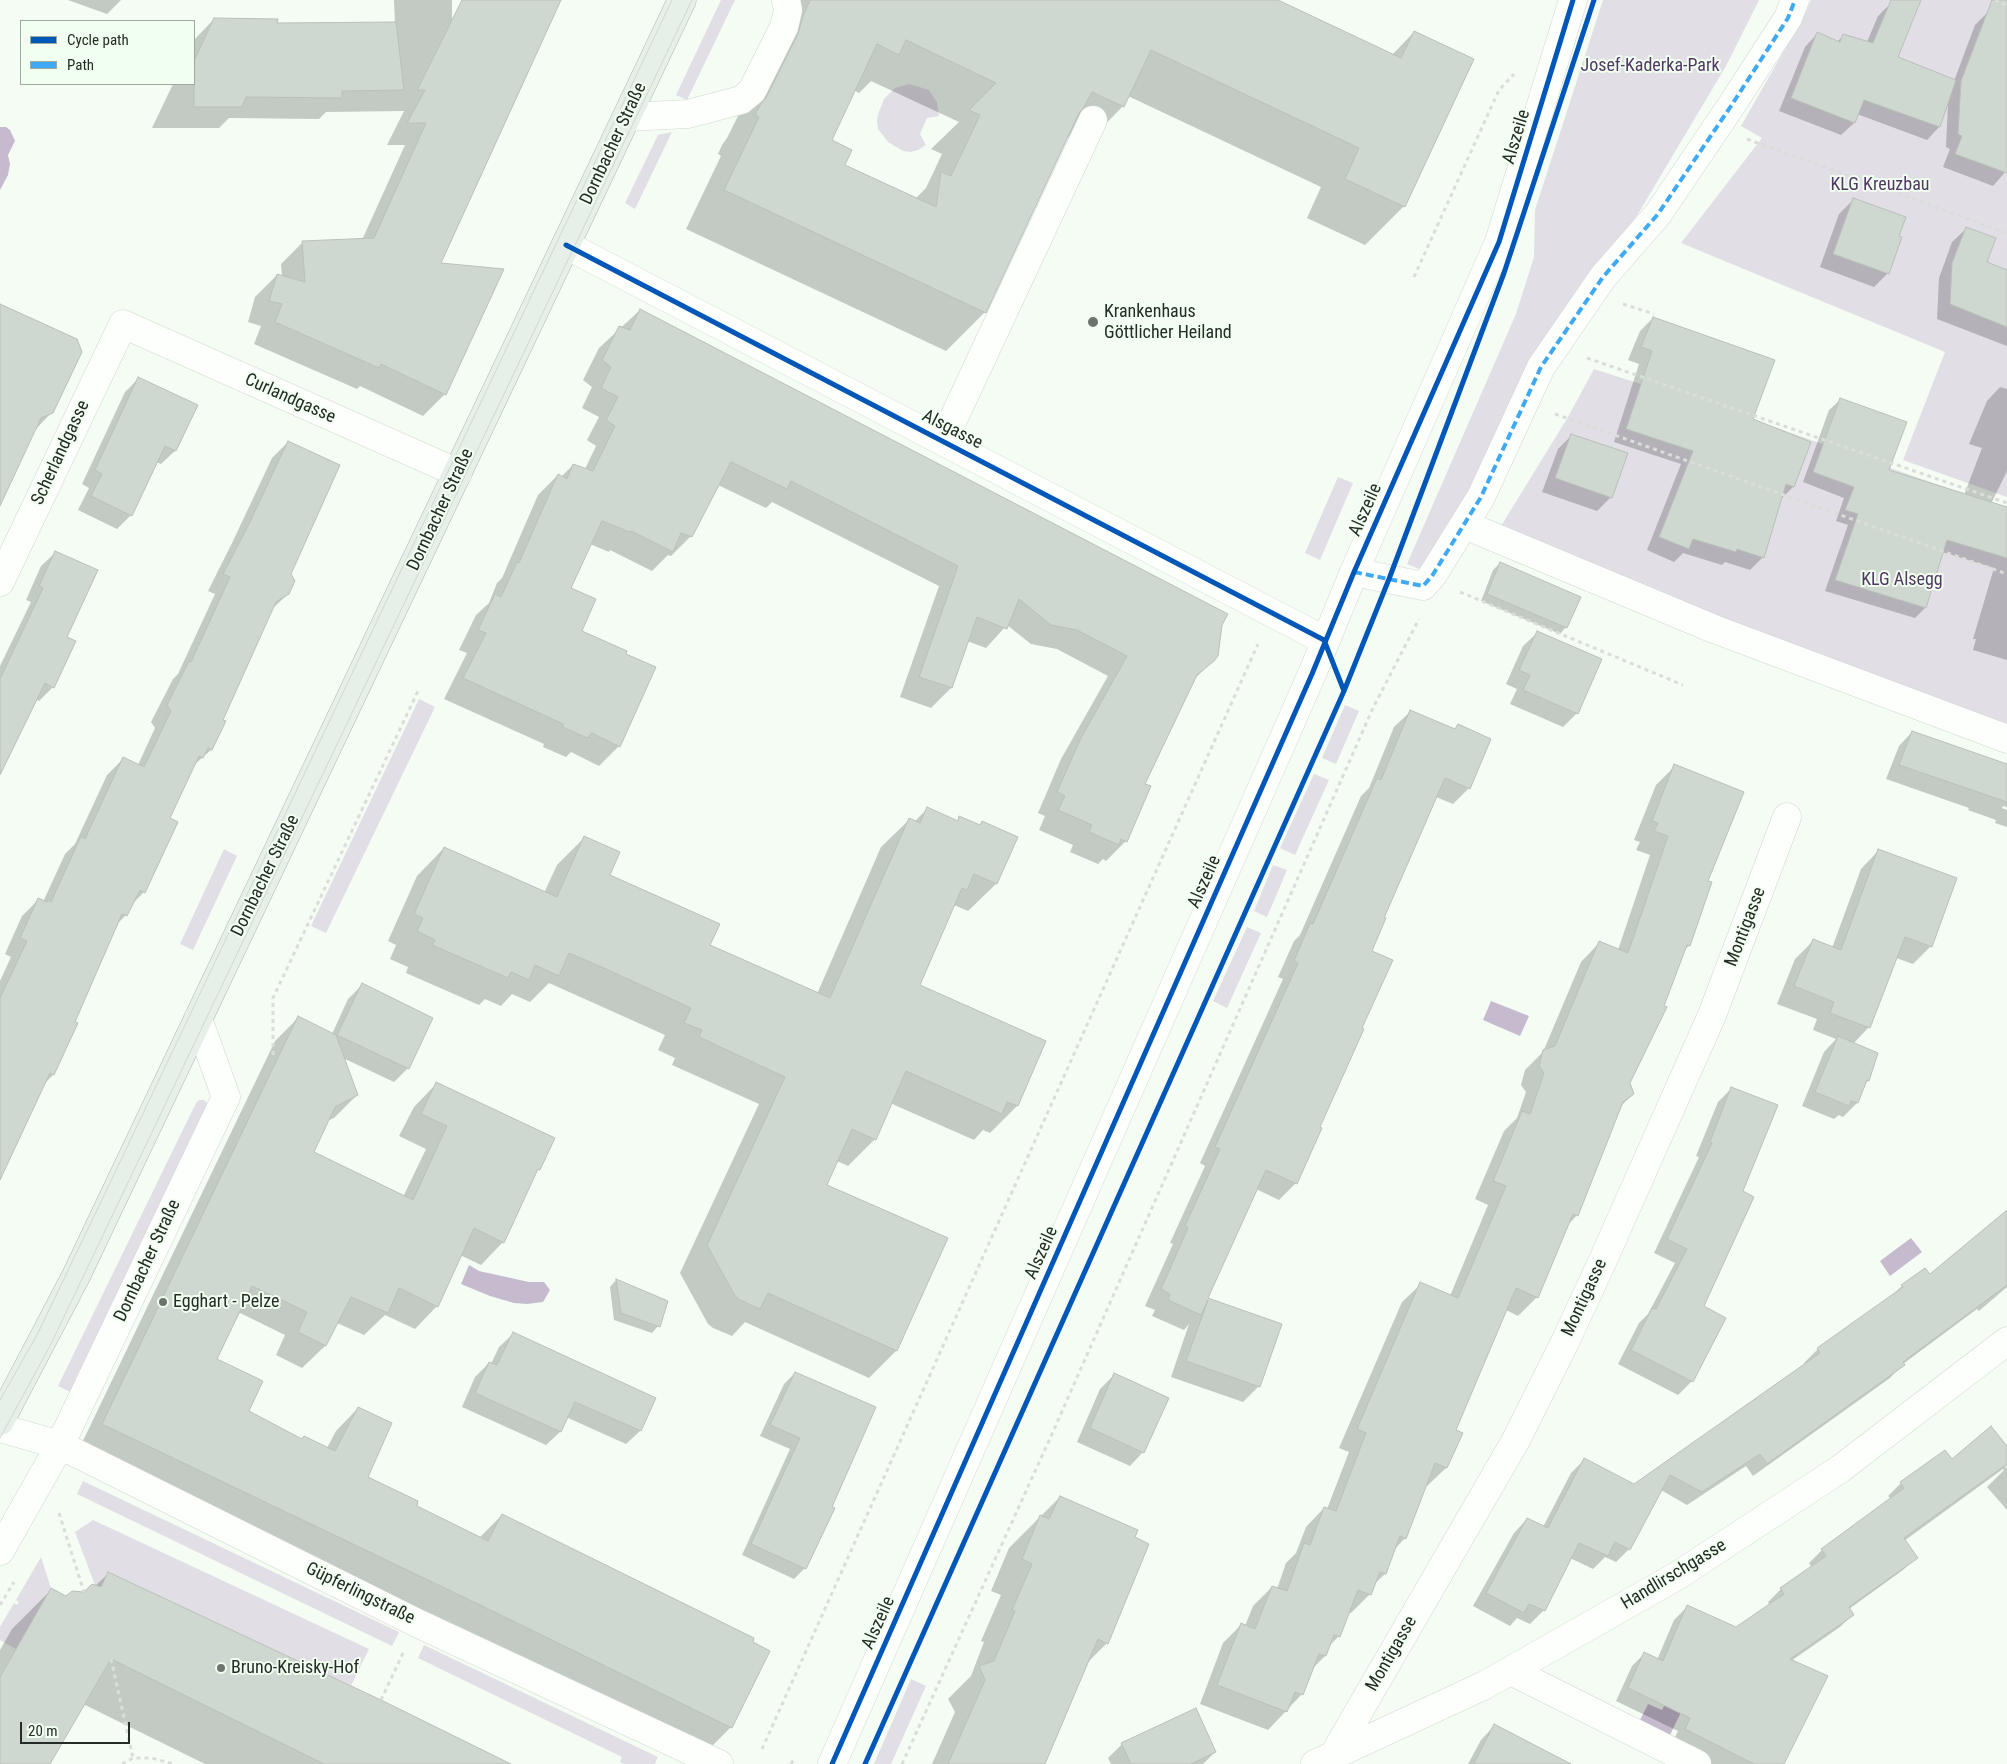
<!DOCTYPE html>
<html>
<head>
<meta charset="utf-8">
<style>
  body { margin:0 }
  #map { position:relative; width:2007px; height:1764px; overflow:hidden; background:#f4fcf4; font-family:"Roboto Condensed",sans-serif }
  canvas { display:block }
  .legend { position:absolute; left:20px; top:20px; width:175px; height:65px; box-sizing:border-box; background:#f1fff1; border:1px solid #9faa9f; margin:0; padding:6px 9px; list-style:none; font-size:15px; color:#252b25 }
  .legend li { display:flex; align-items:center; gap:10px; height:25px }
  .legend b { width:25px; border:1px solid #9faa9f }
  .scale { position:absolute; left:20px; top:1722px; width:110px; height:22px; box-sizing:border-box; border:2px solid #252b25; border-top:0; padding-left:6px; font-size:15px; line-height:18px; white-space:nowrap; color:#252b25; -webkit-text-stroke:4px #f1fff1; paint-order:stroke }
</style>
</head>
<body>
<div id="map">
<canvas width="2007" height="1764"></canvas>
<ul class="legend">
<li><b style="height:6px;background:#0057b8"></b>Cycle path</li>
<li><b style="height:6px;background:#3fa9f5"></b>Path</li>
</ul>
<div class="scale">20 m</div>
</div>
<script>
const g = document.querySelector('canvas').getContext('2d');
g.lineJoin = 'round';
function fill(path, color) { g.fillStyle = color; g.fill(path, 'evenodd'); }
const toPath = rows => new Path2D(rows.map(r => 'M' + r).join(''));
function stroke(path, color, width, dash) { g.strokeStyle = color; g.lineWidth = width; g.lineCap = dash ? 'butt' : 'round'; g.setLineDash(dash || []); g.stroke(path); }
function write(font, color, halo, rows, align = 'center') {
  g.font = font + ' "Roboto Condensed",sans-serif'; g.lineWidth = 4; g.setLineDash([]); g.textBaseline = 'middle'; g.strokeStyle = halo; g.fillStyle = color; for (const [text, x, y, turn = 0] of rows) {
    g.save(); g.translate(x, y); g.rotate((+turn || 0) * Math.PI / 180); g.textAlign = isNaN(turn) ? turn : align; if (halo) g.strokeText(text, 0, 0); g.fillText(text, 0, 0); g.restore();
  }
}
fill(toPath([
  [721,0,735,0,687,100,676,95],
  [1603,0,1759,0,1726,66,1635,219,1596,270,1488,454,1450,528,1433,556,1419,569,1407,564,1516,314,1534,257,1535,210],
  [1811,0,2007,0,2007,497,1903,460,1945,352,1681,243,1762,138,1741,126,1805,14],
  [909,84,929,90,937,102,939,116,927,118,920,134,926,145,918,150,911,152,903,151,888,142,878,129,877,121,878,114,884,99,895,88],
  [672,132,635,209,625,203,658,135],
  [1594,369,1774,427,2007,509,2007,725,1728,623,1501,526,1568,417],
  [1338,477,1353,483,1320,560,1305,553],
  [419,699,435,707,326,933,311,926],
  [1345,705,1359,711,1336,764,1322,758],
  [1314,774,1329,780,1295,855,1280,848],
  [224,849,237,856,193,950,180,944],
  [1273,865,1287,870,1267,917,1254,911],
  [1247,927,1261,933,1227,1008,1213,1001],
  [199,1100,204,1100,208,1104,72,1393,58,1386,196,1103],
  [83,1481,399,1632,392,1646,77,1494],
  [93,1520,369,1649,351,1686,108,1572,101,1587,95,1585,75,1532],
  [41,1557,51,1588,16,1649,0,1640,0,1627,14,1603,17,1605,19,1602,16,1600],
  [424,1645,658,1757,655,1764,624,1764,620,1762,622,1757,418,1658],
  [911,1679,926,1686,891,1764,874,1764]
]), '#e1dee6');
fill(toPath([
  [0,127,6,127,10,130,15,141,8,155,10,164,8,175,0,190],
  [1491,1001,1529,1016,1520,1036,1483,1020],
  [1911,1238,1922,1252,1890,1276,1880,1261],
  [469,1265,479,1271,529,1282,544,1282,550,1290,543,1302,527,1304,514,1303,490,1296,461,1284],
  [1668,1698,1684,1706,1670,1735,1640,1720,1648,1704,1662,1710]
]), '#c6bbce');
fill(toPath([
  [68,0,121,0,107,14],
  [394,0,452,0,452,61,482,0,559,0,439,264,445,394,423,416,360,386,357,389,254,344,261,326,248,322,255,297,277,275,282,277,281,264,303,242,362,240,405,145,387,145,404,111,326,112,319,119,229,118,219,128,152,128,173,84,194,84,194,40,214,19,275,24,395,25],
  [796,0,1275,0,1392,55,1414,32,1404,206,1365,245,1307,218,1321,187,1128,96,1123,106,1085,145,1067,137,985,312,946,351,686,229,721,156,718,154,722,145,727,138],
  [871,81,959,122,931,149,942,154,926,188,915,199,843,166,830,141,854,90,859,93],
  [1891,3,1896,58,1954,81,1975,25,1988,12,2007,19,2007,170,1993,186,1943,167,1950,149,1946,147,1948,104,1939,127,1927,140,1857,114,1854,123,1841,135,1779,111,1805,47,1817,34,1837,42,1844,35,1867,42,1878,16],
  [1853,200,1888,273,1874,287,1820,267,1839,214],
  [1966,229,1986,263,2007,271,2007,346,1937,319,1939,278,1952,242],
  [0,309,52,412,35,430,0,503],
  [640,310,1221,625,1213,661,1192,681,1143,784,1126,841,1106,861,1103,859,1098,864,1070,852,1073,845,1039,830,1045,816,1038,813,1061,759,1108,676,1057,649,1031,644,1007,625,986,648,967,641,951,688,931,708,900,697,939,586,772,502,766,508,718,485,691,536,671,556,668,555,652,571,610,550,609,552,590,544,570,589,580,631,619,746,599,766,571,752,566,757,543,747,544,744,444,699,467,653,459,650,476,615,489,603,497,583,502,578,538,495,558,475,561,477,573,465,585,469,596,446,587,440,599,417,582,408,592,387,583,380,599,348],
  [1653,318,1751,420,1793,487,1780,500,1763,557,1750,570,1725,562,1722,565,1683,553,1674,562,1647,550,1681,464,1614,442,1639,364,1628,360,1640,331],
  [139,378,175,451,161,464,156,462,131,515,117,529,78,510,89,488,82,484,125,392],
  [2000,387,2007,389,2007,471,1991,504,2007,510,2007,660,1973,650,1976,639,1973,639,1994,568,1942,552,1925,608,1915,618,1825,591,1848,525,1836,521,1844,498,1803,482,1829,410,1840,400,1888,471,1964,495,1982,448,1969,444,1987,401],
  [1572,435,1611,497,1597,511,1542,492,1558,449],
  [288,442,288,594,270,611,221,721,211,750,194,765,168,819,144,892,131,905,126,915,115,926,74,1022,77,1024,53,1075,44,1084,0,1174,0,981,11,957,5,954,22,916,38,900,43,902,65,854,75,844,107,775,124,758,138,765,155,728,151,722,173,679,178,674,215,594,208,591,233,541,272,458],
  [55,553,66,637,53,687,39,701,36,699,0,772,0,666,31,602,26,600,41,566],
  [1500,563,1566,627,1560,634,1481,601,1493,570],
  [1537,633,1577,713,1563,727,1510,704,1517,689,1506,684,1523,646],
  [1411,711,1454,730,1458,726,1469,788,1453,804,1436,797,1382,918,1370,951,1318,1128,1320,1129,1296,1183,1279,1200,1256,1189,1207,1299,1280,1325,1259,1386,1243,1402,1171,1377,1189,1324,1184,1330,1152,1316,1155,1310,1145,1306,1173,1244,1170,1243,1205,1166,1200,1163,1283,979,1278,977,1294,941,1300,935,1361,796,1369,788,1394,727],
  [1912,732,2007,766,2007,807,2003,806,2002,808,2007,810,2007,827,1995,823,1996,820,1968,810,1969,808,1886,779,1899,746],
  [1675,766,1707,882,1710,883,1689,946,1684,950,1629,1083,1633,1094,1620,1107,1577,1215,1568,1225,1537,1297,1518,1316,1506,1310,1454,1430,1446,1468,1427,1486,1425,1485,1405,1538,1394,1550,1385,1574,1373,1585,1370,1594,1351,1613,1348,1612,1338,1637,1328,1647,1325,1656,1312,1669,1302,1694,1268,1730,1200,1704,1223,1643,1241,1625,1245,1626,1253,1606,1272,1587,1277,1589,1286,1563,1296,1553,1306,1527,1324,1508,1327,1509,1349,1452,1339,1448,1402,1302,1421,1284,1450,1296,1488,1205,1475,1199,1504,1131,1517,1118,1526,1092,1521,1085,1525,1070,1543,1052,1581,962,1599,943,1618,950,1650,855,1636,850,1640,842,1634,840,1656,785],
  [927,809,956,822,960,818,979,826,982,822,1016,838,996,884,968,911,954,905,918,986,1017,1106,990,1133,983,1130,974,1140,890,1103,875,1139,848,1166,837,1161,826,1186,946,1239,896,1351,869,1378,745,1322,732,1336,713,1328,708,1324,680,1273,759,1104,672,1065,675,1058,658,1050,665,1035,549,983,530,1002,512,994,501,1006,485,999,479,1005,406,973,408,967,390,959,396,945,388,941,417,876,444,848,544,893,557,865,584,838,608,876,709,946,817,994,881,847,909,820,914,822],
  [1878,851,1956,879,1930,947,1913,964,1896,958,1869,1027,1853,1044,1877,1053,1868,1081,1864,1085,1857,1103,1843,1117,1839,1115,1834,1119,1802,1106,1824,1052,1836,1039,1813,1030,1817,1019,1777,1004,1795,959,1813,941,1832,948,1861,869],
  [362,985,408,1068,394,1082,343,1058,357,1095,334,1118,327,1121,312,1153,403,1197,426,1149,399,1136,414,1107,436,1084,539,1169,535,1173,503,1242,481,1265,460,1255,437,1306,415,1329,385,1315,364,1335,337,1323,325,1346,302,1368,276,1355,285,1335,238,1312,216,1360,247,1412,302,1440,327,1448,336,1431,358,1408,367,1477,416,1507,479,1538,502,1515,731,1727,708,1750,80,1447,275,1041,298,1018,332,1034,348,999],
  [1732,1088,1742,1192,1702,1307,1692,1381,1678,1395,1618,1364,1639,1323,1648,1314,1675,1263,1654,1253,1699,1157,1696,1156,1718,1102],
  [2007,1217,2007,1287,1979,1311,1977,1309,1903,1364,1890,1378,1753,1476,1746,1466,1687,1505,1661,1490,1629,1549,1616,1562,1605,1557,1593,1569,1570,1558,1544,1610,1530,1624,1517,1618,1510,1626,1473,1606,1514,1533,1527,1519,1543,1527,1571,1473,1584,1460,1634,1486,1806,1365,1804,1363,1818,1349,1888,1299,1902,1286,1929,1276],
  [616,1280,658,1326,652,1333,614,1320,610,1287],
  [513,1334,654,1399,640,1431,626,1444,566,1417,560,1432,546,1445,462,1407,475,1377,489,1363,491,1364,499,1347],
  [795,1373,874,1408,805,1568,794,1579,742,1555,790,1449,760,1436,784,1384],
  [1114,1375,1143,1452,1130,1466,1077,1442,1100,1389],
  [2007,1448,2007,1465,2005,1467,2007,1468,2007,1510,1987,1487,2004,1470,2003,1469,1904,1541,1916,1557,1903,1570,1849,1609,1853,1614,1840,1627,1791,1661,1783,1764,1692,1764,1668,1751,1678,1731,1616,1701,1632,1666,1645,1653,1657,1660,1674,1620,1687,1607,1736,1629,1770,1606,1768,1602,1781,1589,1812,1568,1809,1563,1822,1550,1891,1499,1888,1496,1901,1483,1952,1461],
  [1060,1497,1107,1643,1086,1664,1032,1764,932,1764,955,1712,948,1699,971,1676,984,1642,981,1641,1001,1595,991,1591,1009,1548],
  [108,1574,509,1764,205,1764,83,1704,48,1764,0,1764,0,1650,12,1629,51,1590,66,1598,85,1594,95,1586],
  [1494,1726,1548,1764,1468,1764,1481,1740],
  [1122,1744,1215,1752,1203,1764,1111,1764,1108,1758]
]), '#0003');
const building = toPath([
  [462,0,561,0,441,263,504,269,446,395,381,364,379,368,275,322,282,304,269,301,277,274,305,282,302,241,374,238,426,123,407,123,425,90,417,90,462,0],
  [810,0,1278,0,1401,58,1414,31,1474,59,1405,207,1345,179,1359,148,1151,50,1124,107,1092,92,1084,107,1079,113,986,313,724,190,759,117,755,115,760,105,766,98,798,34,803,16,810,0],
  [906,40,996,83,969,110,980,115,951,176,941,172,936,207,845,165,852,150,832,140,877,44,899,55,906,40],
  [1891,0,1921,0,1898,57,1956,80,1940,127,1864,100,1855,123,1791,98,1817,32,1840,42,1843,34,1873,43,1891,0],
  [1992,0,2007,0,2007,173,1955,154,1962,136,1958,134,1961,81,1992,0],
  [214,18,278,19,277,23,396,22,404,90,342,91,342,98,246,97,242,107,194,107,194,61,214,18],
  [1853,198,1906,217,1899,236,1902,237,1889,274,1833,254,1853,198],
  [1966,227,1996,238,1987,262,2007,270,2007,327,1950,304,1952,263,1966,227],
  [0,304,77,339,82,352,53,413,41,418,0,506,0,304],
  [640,309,1228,614,1222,625,1218,656,1214,661,1197,675,1145,784,1151,786,1127,842,1121,839,1119,845,1089,832,1092,825,1058,810,1065,796,1057,792,1081,738,1127,656,1077,630,1051,625,1019,599,1007,629,977,617,952,688,919,677,958,566,791,481,787,489,731,462,692,537,681,533,673,552,631,531,630,532,602,521,571,588,596,599,582,631,627,651,626,654,656,667,620,747,592,733,587,738,563,727,563,724,463,678,486,633,478,630,495,594,501,597,517,562,519,563,558,474,567,479,573,464,593,471,615,426,606,420,618,397,601,388,611,367,602,360,619,326,630,330,640,309],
  [1653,317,1775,360,1753,419,1811,442,1794,487,1786,484,1764,558,1737,549,1736,552,1693,539,1689,549,1659,537,1693,451,1626,429,1652,351,1641,347,1653,317],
  [138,377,198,405,176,451,165,446,132,516,91,496,102,474,95,470,138,377],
  [1840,398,1907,422,1889,470,2007,507,2007,558,1947,540,1926,608,1835,580,1858,514,1845,510,1854,487,1813,472,1840,398],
  [1571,434,1628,453,1612,498,1555,478,1571,434],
  [288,441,340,465,291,574,295,581,289,594,276,602,223,720,226,721,212,750,208,748,203,758,199,756,170,818,178,822,145,893,140,890,127,916,122,914,75,1022,78,1023,54,1075,50,1073,0,1180,0,998,27,941,20,938,38,898,47,902,48,900,51,902,81,836,85,839,123,757,144,767,171,711,167,705,189,661,191,662,230,577,223,574,249,524,288,441],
  [55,551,98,570,67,637,76,641,54,688,45,683,0,775,0,679,43,588,39,586,55,551],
  [1500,562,1581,597,1567,628,1487,594,1500,562],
  [1537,631,1602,659,1578,714,1523,690,1530,675,1519,670,1537,631],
  [1410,710,1455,729,1458,724,1491,739,1470,789,1445,778,1384,918,1386,918,1372,951,1393,960,1362,1028,1364,1029,1320,1127,1322,1128,1297,1184,1266,1170,1208,1298,1282,1324,1260,1387,1186,1361,1208,1300,1201,1315,1168,1300,1170,1294,1161,1289,1188,1228,1185,1226,1220,1149,1215,1147,1298,963,1294,961,1310,923,1313,924,1377,778,1381,780,1410,710],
  [1912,731,2007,764,2007,802,1899,765,1912,731],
  [1674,764,1744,792,1708,881,1712,882,1690,946,1687,945,1664,1006,1667,1007,1630,1083,1634,1094,1623,1102,1578,1216,1573,1214,1538,1298,1516,1288,1456,1430,1463,1433,1447,1468,1435,1463,1406,1539,1400,1536,1386,1574,1380,1572,1371,1595,1358,1590,1340,1637,1334,1635,1326,1656,1319,1654,1303,1695,1295,1692,1287,1712,1217,1685,1241,1623,1255,1629,1272,1586,1287,1591,1304,1543,1310,1545,1324,1507,1336,1511,1366,1433,1357,1429,1420,1282,1458,1298,1506,1186,1493,1181,1522,1111,1530,1114,1544,1073,1539,1066,1543,1050,1555,1046,1599,941,1628,953,1668,836,1654,831,1658,823,1652,821,1674,764],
  [927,807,958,821,959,816,980,825,982,821,1018,837,997,884,974,874,967,890,962,888,920,985,1046,1041,1018,1106,1007,1102,1002,1114,906,1071,876,1140,852,1129,827,1185,948,1238,897,1351,768,1293,760,1309,740,1300,735,1296,707,1245,785,1077,699,1037,702,1030,684,1023,691,1008,606,969,569,953,559,976,535,965,529,980,511,972,508,978,432,945,435,940,417,931,423,918,414,914,444,847,557,897,584,836,620,852,610,875,720,924,710,945,830,998,909,818,920,823,927,807],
  [1878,849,1957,878,1932,947,1905,937,1870,1028,1830,1013,1834,1002,1794,986,1813,939,1841,950,1878,849],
  [362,983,433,1018,409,1069,337,1035,362,983],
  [298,1016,336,1035,358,1095,335,1107,314,1152,413,1200,447,1126,421,1114,436,1082,555,1138,540,1170,538,1169,504,1243,474,1228,438,1307,399,1288,388,1313,351,1297,326,1346,298,1332,307,1312,252,1286,217,1359,263,1381,249,1411,302,1439,304,1436,335,1451,358,1407,392,1423,368,1477,418,1501,417,1506,488,1541,502,1514,754,1638,753,1642,770,1651,732,1728,474,1602,102,1424,298,1016],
  [1838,1036,1878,1053,1869,1081,1867,1080,1858,1103,1851,1101,1849,1106,1815,1092,1838,1036],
  [1731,1087,1778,1105,1743,1191,1754,1197,1704,1306,1726,1318,1693,1382,1631,1350,1652,1308,1656,1309,1687,1249,1667,1239,1712,1143,1710,1142,1731,1087],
  [2007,1210,2007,1285,1903,1362,1905,1365,1767,1464,1760,1454,1702,1492,1670,1475,1630,1550,1615,1542,1608,1556,1579,1543,1545,1611,1529,1604,1524,1613,1486,1593,1527,1518,1548,1528,1584,1458,1634,1484,1820,1353,1817,1348,1903,1287,1901,1285,1925,1268,1930,1274,2007,1210],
  [616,1279,668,1301,660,1327,621,1313,616,1279],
  [513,1332,656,1398,641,1431,575,1402,561,1432,475,1393,489,1362,497,1365,513,1332],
  [795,1372,876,1407,832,1507,835,1508,806,1569,751,1544,800,1438,770,1425,795,1372],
  [1114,1373,1169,1398,1144,1453,1090,1428,1114,1373],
  [1991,1426,2007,1446,2007,1464,1904,1538,1918,1558,1849,1607,1854,1615,1790,1659,1828,1676,1784,1764,1754,1764,1685,1729,1690,1718,1628,1688,1644,1652,1663,1661,1687,1605,1736,1627,1784,1594,1780,1588,1826,1556,1821,1549,1904,1488,1900,1482,1945,1450,1952,1459,1991,1426],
  [1060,1496,1138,1530,1135,1537,1149,1544,1124,1605,1108,1644,1098,1639,1045,1764,948,1764,985,1680,979,1666,994,1661,1015,1611,1012,1610,1032,1564,1022,1559,1040,1515,1049,1519,1060,1496],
  [108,1572,381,1700,511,1764,324,1764,111,1659,50,1764,0,1764,0,1677,51,1588,66,1596,72,1591,84,1592,92,1584,101,1587,108,1572],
  [1196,1708,1216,1752,1191,1764,1131,1764,1121,1743,1196,1708],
  [1494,1724,1571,1764,1474,1764,1494,1724]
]);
fill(building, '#cfd8d0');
stroke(building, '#b9c0b9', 1);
const minor = toPath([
  [627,117,688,114,741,100,752,91,784,27,788,10,786,0],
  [566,245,1324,640],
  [943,441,1093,120],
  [1465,525,1714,629,2007,739],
  [1354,572,1423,586,1432,576,1481,497,1541,367,1603,277,1658,214,1731,106,1788,18,1795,0],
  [0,582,123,324,458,473],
  [0,1428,60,1445,417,1623,719,1764],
  [0,1551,60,1445,226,1097,198,1019],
  [1511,1671,1697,1764],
  [1333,1756,1516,1440,1565,1342,1603,1260,1712,1015,1787,817],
  [832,1764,1312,674,1354,572,1499,242,1573,0],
  [1315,1764,1485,1685,1677,1576,1840,1469,2007,1341]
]);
const major = toPath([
  [0,1421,76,1276,682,0]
]);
stroke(minor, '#d0d7d0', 29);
stroke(major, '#aabbac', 29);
stroke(toPath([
  [1995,0,2007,5],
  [1747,139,2007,233],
  [1414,277,1499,90,1514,74],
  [1623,304,1654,314],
  [1587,358,2007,503],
  [1555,414,2007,574],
  [1460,592,1683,685],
  [273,1055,273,998,418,691],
  [59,1513,84,1592],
  [0,1605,14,1582],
  [111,1659,133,1758],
  [381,1700,403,1653],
  [762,1749,1258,644],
  [122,1764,133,1758,152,1758,173,1764],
  [791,1764,795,1757],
  [902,1764,1052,1434,1373,708,1419,619]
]), '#daddda', 3, [4, 4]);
stroke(minor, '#fdfffd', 28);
stroke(major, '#e7f0e8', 28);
stroke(toPath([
  [0,1400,37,1335,110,1183,672,0],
  [0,1438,51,1344,692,0]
]), '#d3d6d3', 1);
stroke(toPath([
  [1354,572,1423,586,1432,576,1481,497,1541,367,1603,277,1658,214,1731,106,1788,18,1795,0]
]), '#3fa9f5', 4, [8, 4]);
stroke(toPath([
  [566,245,1324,640],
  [1344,691,1389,579,1504,273,1594,0],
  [832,1764,1312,674,1354,572,1499,242,1573,0],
  [865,1764,1344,691,1324,640]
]), '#0057b8', 5);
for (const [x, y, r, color] of [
  [1093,322,6,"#6d746d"],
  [163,1302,5,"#6d746d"],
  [221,1668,5,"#6d746d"]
]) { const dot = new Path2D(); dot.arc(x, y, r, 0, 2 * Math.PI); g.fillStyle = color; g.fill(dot); stroke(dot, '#f1fff1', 2); }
write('18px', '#523763', '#f1fff1', [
  ["Josef-Kaderka-Park",1650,66],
  ["KLG Kreuzbau",1880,185],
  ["KLG Alsegg",1902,580]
]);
write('18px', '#252b25', '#f1fff1', [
  ["Alszeile",1517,137,-73],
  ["Dornbacher Straße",614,144,-65],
  ["Curlandgasse",290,399,24],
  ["Alsgasse",952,430,27],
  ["Scherlandgasse",61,453,-65],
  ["Dornbacher Straße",441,510,-65],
  ["Alszeile",1366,510,-66],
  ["Dornbacher Straße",266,876,-64],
  ["Alszeile",1205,882,-66],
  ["Montigasse",1746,927,-69],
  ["Alszeile",1042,1253,-66],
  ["Dornbacher Straße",148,1261,-65],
  ["Montigasse",1585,1298,-65],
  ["Handlirschgasse",1674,1575,-31],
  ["Güpferlingstraße",360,1594,26],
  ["Alszeile",879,1623,-66],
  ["Montigasse",1392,1654,-60]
]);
write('18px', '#252b25', '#f1fff1', [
  ["Krankenhaus",1104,312],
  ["Göttlicher Heiland",1104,333],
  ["Egghart - Pelze",173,1302],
  ["Bruno-Kreisky-Hof",231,1668]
], 'left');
</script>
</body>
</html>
